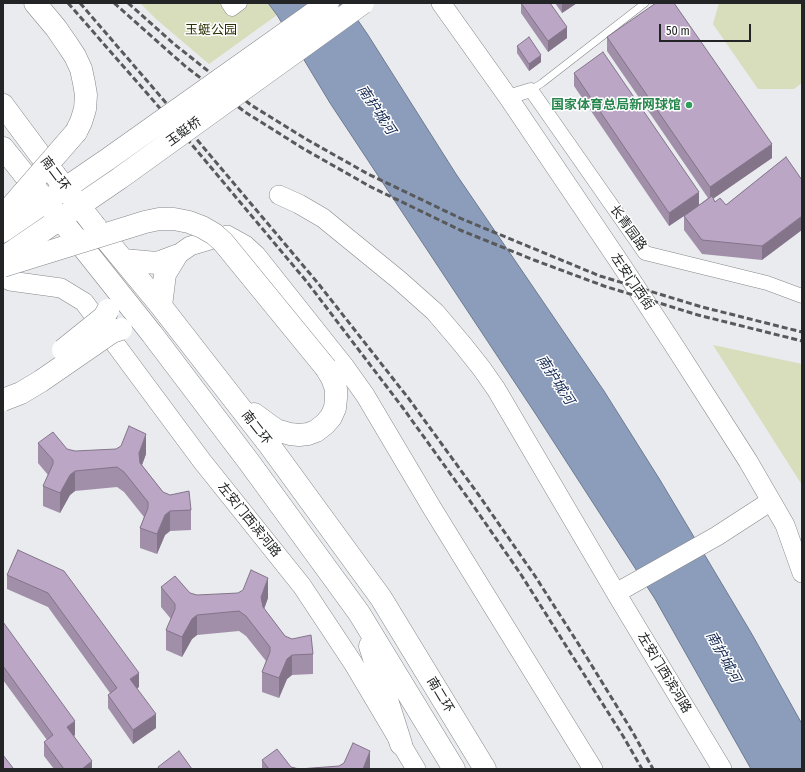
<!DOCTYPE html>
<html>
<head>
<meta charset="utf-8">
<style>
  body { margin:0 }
  #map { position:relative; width:805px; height:772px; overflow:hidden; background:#e9ebee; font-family:"Fira Sans Condensed",sans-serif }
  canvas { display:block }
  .frame { position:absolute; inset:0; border:4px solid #232425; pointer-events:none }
  .scale { position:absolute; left:659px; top:24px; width:92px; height:18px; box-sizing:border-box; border:2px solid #232425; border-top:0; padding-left:5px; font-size:12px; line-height:14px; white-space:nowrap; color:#232425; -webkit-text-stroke:3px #fff; paint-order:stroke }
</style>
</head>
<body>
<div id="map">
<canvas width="805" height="772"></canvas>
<div class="frame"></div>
<div class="scale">50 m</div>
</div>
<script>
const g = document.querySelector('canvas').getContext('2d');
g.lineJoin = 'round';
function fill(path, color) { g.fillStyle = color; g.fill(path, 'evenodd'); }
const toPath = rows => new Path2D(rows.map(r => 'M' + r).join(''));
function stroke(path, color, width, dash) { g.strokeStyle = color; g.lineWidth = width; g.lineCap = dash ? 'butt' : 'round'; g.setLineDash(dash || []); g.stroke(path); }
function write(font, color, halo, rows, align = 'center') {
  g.font = font + ' "Fira Sans Condensed","Noto Sans SC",sans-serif'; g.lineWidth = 3; g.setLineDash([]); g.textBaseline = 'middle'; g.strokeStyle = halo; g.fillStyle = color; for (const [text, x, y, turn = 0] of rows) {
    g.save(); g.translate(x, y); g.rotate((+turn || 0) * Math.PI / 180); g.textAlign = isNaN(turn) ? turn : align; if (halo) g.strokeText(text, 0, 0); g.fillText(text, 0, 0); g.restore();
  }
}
fill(toPath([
  [140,3,268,3,277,15,209,64,156,19],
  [719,3,802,3,802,83,794,89,758,89,713,24],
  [713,345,802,364,802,485]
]), '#d8ddbc');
const water = toPath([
  [268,3,346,3,368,35,456,174,604,391,660,480,753,636,802,724,802,769,751,769,655,599,535,413,330,103,277,15,268,3]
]);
fill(water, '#8c9dbc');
stroke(water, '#6c798f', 1);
const lane = toPath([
  [531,90,542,83,645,3]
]);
const street = toPath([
  [228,3,232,9,240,3],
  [508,97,531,90,645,253,767,283,802,296]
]);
const secondary = toPath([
  [441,3,508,97,620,263,675,347,748,461,785,525,802,573],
  [279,195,299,204,323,218,399,280,435,312,463,345,482,369,496,389,616,593],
  [176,256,190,246,227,235,245,245,256,255,345,367,365,395,432,508,593,769],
  [10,281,61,288,84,302,202,461,302,586,353,663,416,769],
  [722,769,616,593,717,536,771,501]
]);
const highway = toPath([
  [35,3,56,28,67,44,75,56,81,69,84,83,86,95,85,109,81,122,76,132],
  [3,105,55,175],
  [3,148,36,189],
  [95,226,161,306,270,446,381,598,485,769],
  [78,241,152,334,249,462,359,613,454,769],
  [123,260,157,263,176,256],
  [161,306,165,274,176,256],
  [254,414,276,430,290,434,299,435,308,434,316,431,325,424,331,417,335,408,336,398,336,389,332,378,326,368],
  [370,646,401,744]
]);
stroke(lane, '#86888a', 8);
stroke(street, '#86888a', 15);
stroke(secondary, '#86888a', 20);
stroke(highway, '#86888a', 23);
stroke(lane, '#fff', 7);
stroke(street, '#fff', 14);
stroke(secondary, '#fff', 19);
stroke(highway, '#fff', 22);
stroke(toPath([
  [68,3,193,146,307,282,403,408,470,501,520,573,623,736,642,769],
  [80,3,161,97,317,282,409,399,478,494,535,576,581,648,632,731,653,769],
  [114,3,185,66,245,112,304,149,371,187,460,230,534,260,604,286,698,315,802,341],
  [128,3,174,44,251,105,306,139,368,174,462,219,600,276,702,307,802,332]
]), '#58595b', 3, [6, 3]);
const primaryBridge = toPath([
  [3,231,108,159,328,3],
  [3,258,120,178,363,3]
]);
const highwayBridge = toPath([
  [55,175,95,226],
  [36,189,78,241],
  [3,216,76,132],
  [3,266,145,222,159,219,174,219,189,222,202,227,214,234,223,242,326,368],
  [63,350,104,317,108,310],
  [3,400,21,393,41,381,112,332,121,329]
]);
stroke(primaryBridge, '#86888a', 23, []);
stroke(highwayBridge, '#86888a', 23, []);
stroke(primaryBridge, '#fff', 22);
stroke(highwayBridge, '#fff', 22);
fill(toPath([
  [521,3,567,38,548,52,521,13],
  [555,3,577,3,562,13],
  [607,37,772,158,713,198,715,202,726,205,786,157,762,260,702,254,684,230,684,216,691,211,669,226,574,86,574,73,699,205,708,198,607,51],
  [517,46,541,62,529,71,517,53],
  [38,443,75,451,146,454,142,465,163,492,191,510,191,530,170,531,165,535,157,554,140,548,140,528,144,517,124,492,117,487,75,491,70,495,60,513,43,506,43,486,48,475,38,463],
  [18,550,139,687,137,688,156,728,133,744,108,708,108,695,110,693,48,607,7,589,7,575],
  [161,587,197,595,268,598,264,609,285,636,313,654,313,674,292,675,287,679,279,698,262,692,262,672,266,661,246,636,239,631,197,635,192,639,182,657,166,650,166,630,171,619,161,607],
  [3,622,75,735,74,736,92,769,54,769,44,756,44,742,47,740,3,680],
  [262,760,299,769,370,769,262,769]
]), '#a18fa9');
fill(toPath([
  [562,3,577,3,562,13],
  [567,27,567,38,548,52,548,41],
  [541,55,541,62,529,71,529,64],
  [772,144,772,158,710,201,710,187],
  [699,192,699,206,669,226,669,213],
  [802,216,802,230,762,260,762,246],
  [146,434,146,454,139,473,139,453],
  [75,471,75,491,70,495,60,513,60,493,70,475],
  [170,511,170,531,165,535,157,554,157,534,165,515],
  [268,578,268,598,261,617,261,597],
  [197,615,197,635,192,639,182,657,182,637,192,619],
  [292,655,292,675,287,679,279,698,279,678,287,659],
  [139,673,139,687,130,693,130,679],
  [156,714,156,728,133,744,133,730],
  [75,721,75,735,67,741,67,727],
  [370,751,370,769,363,769],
  [92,761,92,769,82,769]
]), '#83748a');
const building = toPath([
  [521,3,550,3,567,27,548,41,521,3],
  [656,3,674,3,772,144,710,187,607,37,656,3],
  [529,37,541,55,529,64,517,46,529,37],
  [603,52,699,192,669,213,574,73,603,52],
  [786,157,802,180,802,216,762,246,702,240,684,216,712,196,715,202,720,198,726,205,786,157],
  [129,426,146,434,139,453,140,463,163,492,170,495,189,491,191,510,170,511,165,515,157,534,140,528,148,508,148,502,124,472,117,467,75,471,70,475,60,493,43,486,53,464,53,460,38,443,53,432,67,449,75,451,116,449,121,446,129,426],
  [18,550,64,571,139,673,130,679,156,714,133,730,108,695,117,688,48,593,7,575,18,550],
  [251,570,268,578,261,597,263,607,285,636,292,639,311,635,313,654,292,655,287,659,279,678,262,672,270,652,270,647,246,616,239,611,197,615,192,619,182,637,166,630,175,609,175,604,161,587,175,576,190,593,197,595,238,593,243,590,251,570],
  [3,622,75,721,67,727,92,761,82,769,64,769,44,742,53,735,3,666,3,622],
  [353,743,370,751,363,769,269,769,262,760,277,749,291,767,299,769,339,766,344,763,353,743],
  [179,751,192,769,159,769,158,767,179,751],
  [3,755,13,768,11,769,3,769,3,755]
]);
fill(building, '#bba6c5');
stroke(building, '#83748a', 1);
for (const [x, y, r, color] of [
  [689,105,4,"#2e9e5b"]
]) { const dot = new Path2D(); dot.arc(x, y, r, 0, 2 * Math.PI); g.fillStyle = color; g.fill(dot); stroke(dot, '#fff', 1.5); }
write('13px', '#292d01', '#fff', [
  ["玉蜓公园",211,30]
]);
write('bold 13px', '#27864d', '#fff', [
  ["国家体育总局新网球馆",681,105]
], 'right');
write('13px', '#232425', '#fff', [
  ["玉蜓桥",184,132,-36],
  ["南二环",55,174,53],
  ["长青园路",628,228,54],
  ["左安门西街",632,282,56],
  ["南二环",256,428,52],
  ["左安门西滨河路",249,520,51],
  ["左安门西滨河路",664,673,59],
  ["南二环",440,695,59]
]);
write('italic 14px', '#152a53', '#fff', [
  ["南护城河",376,110,56],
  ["南护城河",555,380,57],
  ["南护城河",723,657,61]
]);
</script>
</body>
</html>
